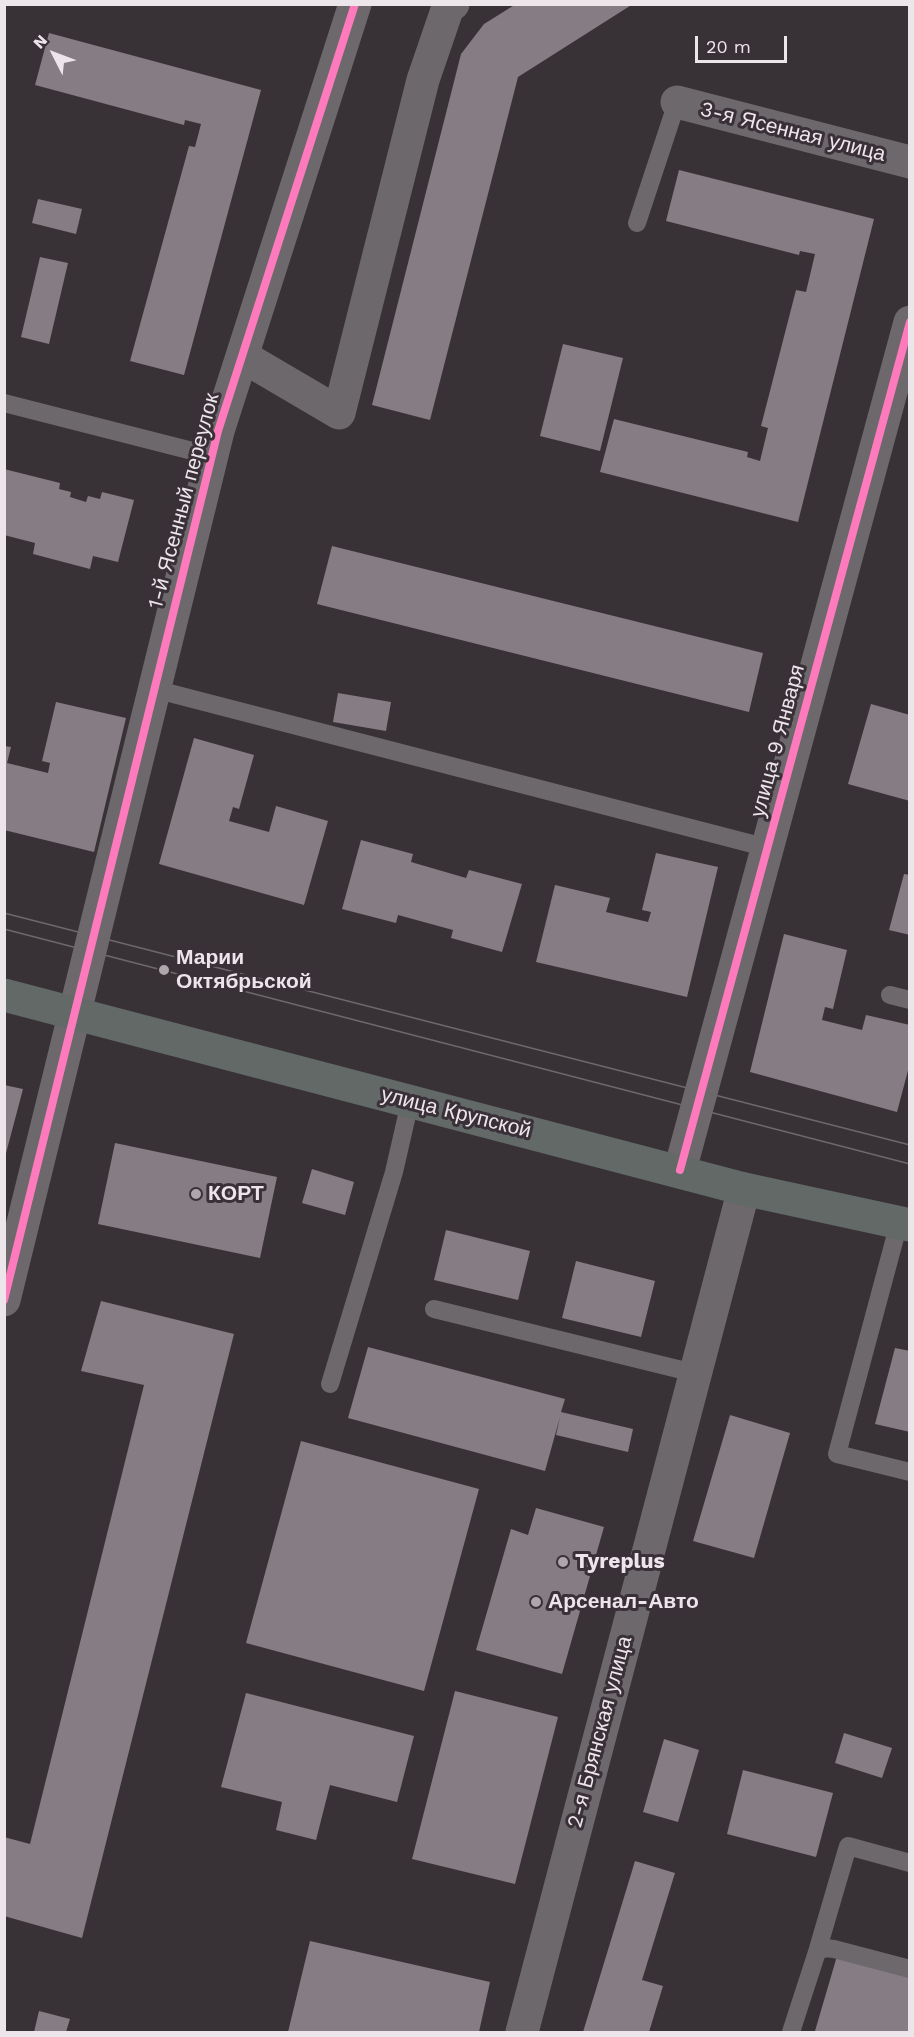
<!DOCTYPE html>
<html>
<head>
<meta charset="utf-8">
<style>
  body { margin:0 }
  #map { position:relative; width:914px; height:2037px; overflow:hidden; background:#383237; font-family:"Work Sans",sans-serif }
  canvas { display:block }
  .frame { position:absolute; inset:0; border:6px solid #ece6eb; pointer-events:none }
  .north { position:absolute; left:24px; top:24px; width:60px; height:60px; -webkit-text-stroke:4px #3a3038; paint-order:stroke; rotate:312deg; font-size:16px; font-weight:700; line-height:24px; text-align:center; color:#ece6eb }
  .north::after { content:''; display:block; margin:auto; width:21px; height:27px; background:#ece6eb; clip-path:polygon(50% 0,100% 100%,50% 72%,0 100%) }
  .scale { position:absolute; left:695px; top:36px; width:92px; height:27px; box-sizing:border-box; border:3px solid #ece6eb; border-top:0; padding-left:8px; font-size:18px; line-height:21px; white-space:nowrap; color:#ece6eb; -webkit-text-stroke:4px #3a3038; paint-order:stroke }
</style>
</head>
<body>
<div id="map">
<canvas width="914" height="2037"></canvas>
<div class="frame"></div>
<div class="north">N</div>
<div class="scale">20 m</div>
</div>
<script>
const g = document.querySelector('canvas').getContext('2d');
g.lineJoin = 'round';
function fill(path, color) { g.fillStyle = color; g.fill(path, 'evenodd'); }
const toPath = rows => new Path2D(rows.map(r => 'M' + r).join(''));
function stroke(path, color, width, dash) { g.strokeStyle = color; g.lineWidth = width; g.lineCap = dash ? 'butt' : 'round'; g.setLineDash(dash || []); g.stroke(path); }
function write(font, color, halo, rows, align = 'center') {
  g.font = font + ' "Work Sans",sans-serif'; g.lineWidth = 6; g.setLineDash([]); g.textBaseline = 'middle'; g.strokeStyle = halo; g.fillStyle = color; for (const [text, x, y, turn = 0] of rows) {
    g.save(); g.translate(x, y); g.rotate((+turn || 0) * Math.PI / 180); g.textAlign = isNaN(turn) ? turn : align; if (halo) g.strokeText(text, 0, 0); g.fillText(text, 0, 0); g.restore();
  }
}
fill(toPath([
  [516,4,633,4,518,77,430,420,372,405,461,54,484,24],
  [49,33,261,90,184,375,130,361,189,146,195,147,201,124,185,120,184,125,35,85],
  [679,170,874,219,798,522,600,472,614,419,748,452,747,457,760,461,768,428,761,426,796,290,806,292,815,254,800,251,799,255,666,221],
  [38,199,82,209,76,234,32,223],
  [40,257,68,263,49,344,21,337],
  [563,344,623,358,600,451,540,436],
  [4,469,60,483,59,489,71,492,70,497,86,502,88,496,100,499,102,492,134,500,118,562,93,556,90,569,33,554,35,543,4,535],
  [332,546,763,653,749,712,317,604],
  [338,693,391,702,386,731,333,722],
  [56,702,126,718,94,852,4,830,4,746,11,747,7,763,48,773,50,763,42,761],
  [871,704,910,715,910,801,848,784],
  [194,738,254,755,239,809,233,807,229,821,269,832,276,806,328,821,304,905,159,864],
  [361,840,413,854,411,862,466,878,469,870,522,884,502,952,451,938,453,930,398,915,396,923,342,909],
  [656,853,718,867,687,997,536,962,555,885,610,898,606,912,648,922,651,912,642,910],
  [904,874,910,875,910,935,889,930],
  [784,934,847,950,833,1009,825,1007,822,1020,862,1030,866,1015,910,1025,910,1063,897,1112,750,1072],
  [4,1085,23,1089,5,1157,4,1156],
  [115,1143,277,1177,260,1258,98,1224],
  [312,1169,354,1182,345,1215,302,1203],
  [446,1230,530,1251,518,1300,434,1280],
  [576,1261,655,1281,641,1337,562,1318],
  [101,1301,234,1334,82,1938,4,1916,4,1837,30,1844,144,1385,81,1371],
  [368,1347,565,1399,561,1412,633,1429,628,1452,556,1435,560,1417,545,1471,348,1418],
  [895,1348,910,1351,910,1432,875,1424],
  [730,1415,790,1433,754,1558,693,1541],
  [301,1441,479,1489,424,1691,246,1643],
  [536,1508,604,1527,562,1674,476,1650,511,1529,528,1535],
  [455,1691,558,1717,515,1884,412,1859],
  [246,1693,414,1736,397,1802,330,1785,316,1840,276,1830,282,1802,221,1787],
  [844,1733,892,1748,882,1778,835,1763],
  [664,1739,699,1750,678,1822,643,1812],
  [743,1770,833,1793,816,1857,727,1834],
  [635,1861,675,1873,642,1980,663,1986,649,2032,583,2032],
  [310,1941,490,1982,479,2032,288,2032],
  [837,1956,910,1976,910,2032,815,2031],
  [39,2011,70,2019,66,2032,34,2032]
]), '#867c83');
stroke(toPath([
  [637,223,677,102],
  [4,403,212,456],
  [154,689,768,848],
  [890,995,910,1000],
  [899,1223,837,1454,910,1472],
  [434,1309,694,1373],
  [330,1384,394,1172,410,1102],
  [817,1952,848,1846,910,1863],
  [791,2032,817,1952,825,1948,834,1949,910,1969]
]), '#6c686b', 18);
stroke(toPath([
  [677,102,910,162],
  [242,356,339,413,423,80,448,7,453,4],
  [680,1170,910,322],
  [4,1300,218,431,355,4],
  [522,2032,744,1189]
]), '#6c686b', 33);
stroke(toPath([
  [4,995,744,1189,910,1225]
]), '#626967', 33);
stroke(toPath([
  [4,913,910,1145],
  [4,929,910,1164]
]), '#6c686b', 1.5);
stroke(toPath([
  [680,1170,910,322],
  [4,1300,218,431,355,4]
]), '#fd7abc', 8);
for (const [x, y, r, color] of [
  [164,970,6,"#ada7ac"],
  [196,1194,6,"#ada7ac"],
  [563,1562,6,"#ada7ac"],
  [536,1602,6,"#ada7ac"]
]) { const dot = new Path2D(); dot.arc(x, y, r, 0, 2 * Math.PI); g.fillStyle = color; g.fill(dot); stroke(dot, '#3a3038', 2); }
write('21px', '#ece6eb', '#3a3038', [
  ["3-я Ясенная улица",793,132,14],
  ["1-й Ясенный переулок",184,501,-75],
  ["улица 9 Января",778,741,-75],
  ["улица Крупской",456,1113,14],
  ["2-я Брянская улица",600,1732,-75]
]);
write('bold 21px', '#ece6eb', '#3a3038', [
  ["Марии",176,958],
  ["Октябрьской",176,982],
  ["КОРТ",208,1194],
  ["Tyreplus",575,1562],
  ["Арсенал-Авто",548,1602]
], 'left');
</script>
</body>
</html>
